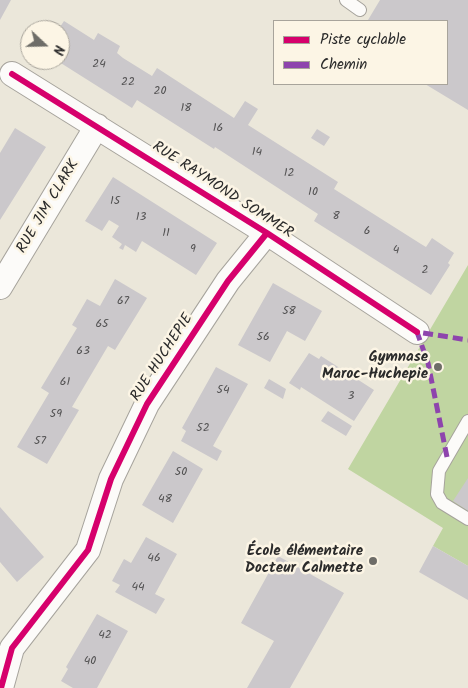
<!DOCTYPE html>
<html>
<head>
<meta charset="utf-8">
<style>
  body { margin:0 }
  #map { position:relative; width:468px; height:688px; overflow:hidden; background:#ebe7da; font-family:Kalam,sans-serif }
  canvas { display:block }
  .legend { position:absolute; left:273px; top:20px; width:175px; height:65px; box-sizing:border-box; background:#fcf5e5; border:1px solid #a8a49b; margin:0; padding:6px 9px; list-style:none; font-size:15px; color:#2b2b2b }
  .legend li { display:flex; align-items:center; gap:10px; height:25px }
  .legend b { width:25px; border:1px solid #a8a49b }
  .north { position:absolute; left:20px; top:20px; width:50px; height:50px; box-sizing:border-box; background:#fcf5e5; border:1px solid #a8a49b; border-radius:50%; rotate:111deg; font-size:14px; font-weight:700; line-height:20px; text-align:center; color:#2b2b2b }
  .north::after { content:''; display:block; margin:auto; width:18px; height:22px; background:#6e6d68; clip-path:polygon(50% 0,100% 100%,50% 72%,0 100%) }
</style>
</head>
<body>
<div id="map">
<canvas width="468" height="688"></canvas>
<ul class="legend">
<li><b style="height:6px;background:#d6006c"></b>Piste cyclable</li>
<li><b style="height:6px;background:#8e44ad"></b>Chemin</li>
</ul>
<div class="north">N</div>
</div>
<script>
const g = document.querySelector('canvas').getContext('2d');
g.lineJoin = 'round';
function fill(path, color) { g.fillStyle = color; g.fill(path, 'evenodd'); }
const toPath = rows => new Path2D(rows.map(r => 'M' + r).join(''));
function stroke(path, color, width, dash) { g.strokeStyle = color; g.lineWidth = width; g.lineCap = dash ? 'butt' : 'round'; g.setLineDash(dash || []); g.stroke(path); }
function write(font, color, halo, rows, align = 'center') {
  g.font = font + ' Kalam,sans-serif'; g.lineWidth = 5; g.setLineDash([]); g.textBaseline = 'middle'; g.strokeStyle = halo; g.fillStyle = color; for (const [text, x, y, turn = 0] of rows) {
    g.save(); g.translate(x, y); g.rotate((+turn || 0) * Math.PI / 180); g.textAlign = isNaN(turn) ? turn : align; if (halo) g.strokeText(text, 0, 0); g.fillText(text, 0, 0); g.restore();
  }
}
fill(toPath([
  [468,265,468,566,433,546,443,528,348,469]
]), '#c0d5a1');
fill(toPath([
  [0,0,11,0,0,20],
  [380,0,468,0,468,110,425,84,447,84,447,21,370,21,368,20],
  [64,21,94,40,98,33,120,46,117,53,123,58,152,76,157,68,234,118,245,101,258,109,248,125,338,182,334,189,421,244,426,247,432,238,454,253,448,263,450,265,431,295,314,221,318,214,215,147,214,149,137,100,132,108,56,60,60,60,60,30,58,30],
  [15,128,46,147,0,220,0,153],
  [317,129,330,137,324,146,311,138],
  [113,177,217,243,196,275,142,241,136,252,125,245,123,250,119,248,122,244,112,237,119,226,109,220,102,231,85,221],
  [115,279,147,298,115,350,108,346,72,407,79,410,47,464,17,447,49,393,41,388,77,328,72,325,87,299,100,306],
  [273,283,322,311,305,341,287,331,270,362,238,345],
  [309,353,319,359,321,356,374,390,354,421,301,387,300,390,289,383],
  [216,367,248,384,213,446,222,451,217,461,181,441,186,431,182,428],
  [269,379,286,389,283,399,264,388],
  [328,411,352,426,346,436,321,421],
  [173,451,203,469,173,523,142,505],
  [468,478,468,511,453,501],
  [0,507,44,557,17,582,0,562],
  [146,537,177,554,155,594,165,599,156,614,115,592,120,585,112,581,124,559,131,563],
  [433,546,468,566,468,600,419,572],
  [278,556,344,593,290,688,247,688,274,641,241,623],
  [97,614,128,631,97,688,73,688,61,681,68,669,66,667]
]), '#cbc8cb');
const lane = toPath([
  [346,0,360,10],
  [468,421,439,471,437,494,442,503,468,519]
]);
const street = toPath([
  [12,74,267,233,417,332],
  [0,287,97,126],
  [1,688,12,648,88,550,111,479,147,404,228,281,267,233]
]);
stroke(lane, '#a6a39c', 14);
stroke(street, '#a6a39c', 26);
stroke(lane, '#fcfbf9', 12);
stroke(street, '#fcfbf9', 24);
stroke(toPath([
  [447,457,428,363,417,332,468,340]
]), '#8e44ad', 5, [10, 5]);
stroke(toPath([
  [12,74,267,233,417,332],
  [1,688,12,648,88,550,111,479,147,404,228,281,267,233]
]), '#d6006c', 6);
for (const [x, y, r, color] of [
  [438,367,5,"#6e6d68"],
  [373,561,5,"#6e6d68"]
]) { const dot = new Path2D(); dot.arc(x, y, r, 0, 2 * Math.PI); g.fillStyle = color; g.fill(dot); stroke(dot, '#fcf5e5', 2); }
write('12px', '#535253', null, [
  ["24",99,65],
  ["22",128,83],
  ["20",160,92],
  ["18",186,109],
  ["16",218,129],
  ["14",257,153],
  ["12",289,174],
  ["10",313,193],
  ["15",115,202],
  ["8",336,217],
  ["13",141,218],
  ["6",367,232],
  ["11",166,234],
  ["9",193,250],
  ["4",396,251],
  ["2",425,271],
  ["67",123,302],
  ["58",289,312],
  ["65",102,325],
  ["56",263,338],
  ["63",83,352],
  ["61",65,383],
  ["54",223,391],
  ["3",351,397],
  ["59",56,415],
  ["52",203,429],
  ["57",40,442],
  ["50",181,473],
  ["48",165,500],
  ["46",154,559],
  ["44",138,588],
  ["42",105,636],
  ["40",90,662]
]);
write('15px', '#2b2b2b', '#fcf5e5', [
  ["RUE RAYMOND SOMMER",222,191,33],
  ["RUE JIM CLARK",49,207,-59],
  ["RUE HUCHEPIE",163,358,-57]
]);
write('bold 15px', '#2b2b2b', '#fcf5e5', [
  ["Gymnase",428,358],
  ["Maroc-Huchepie",428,375],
  ["École élémentaire",363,552],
  ["Docteur Calmette",363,569]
], 'right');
</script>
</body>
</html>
